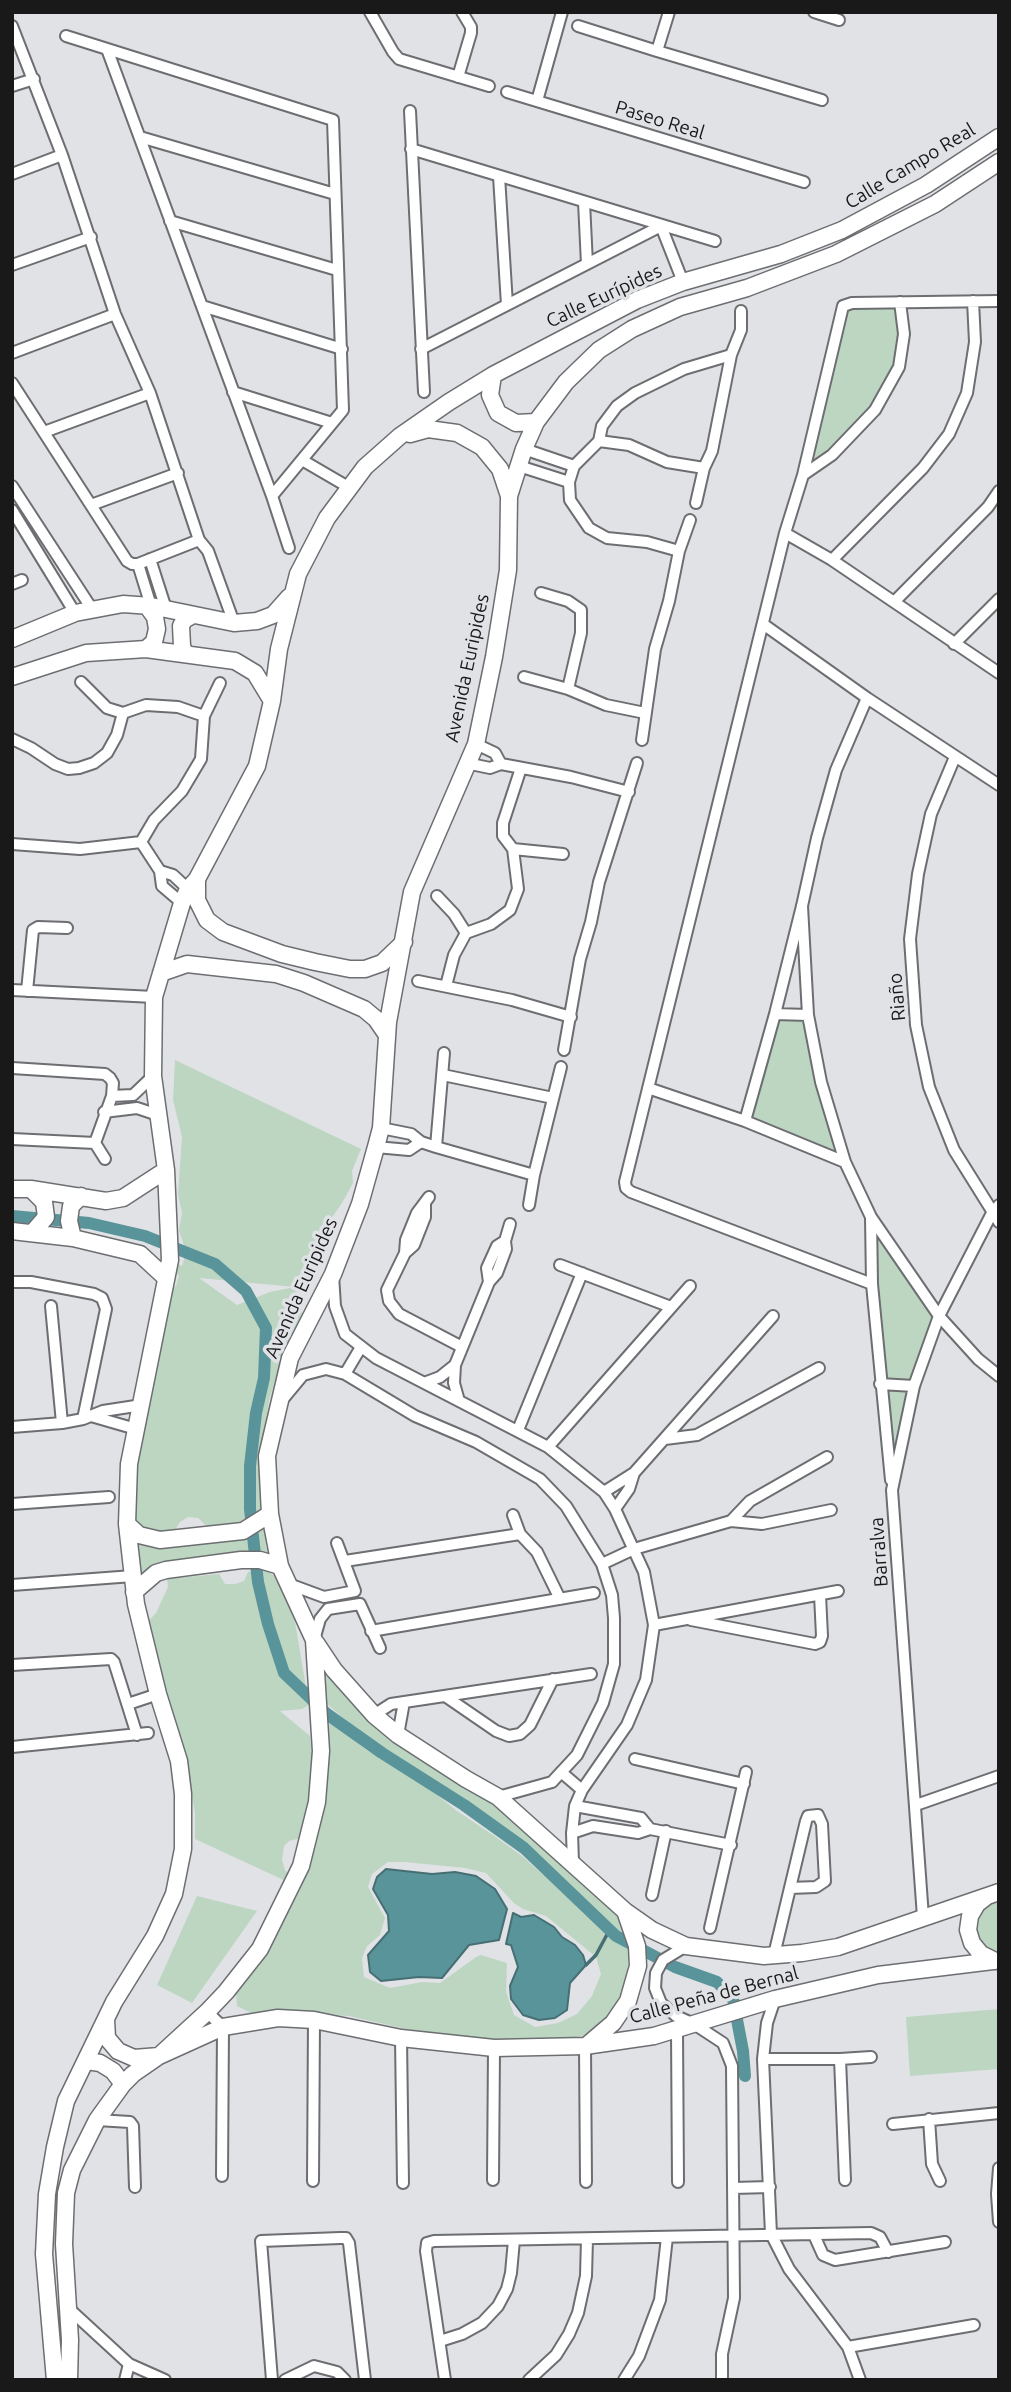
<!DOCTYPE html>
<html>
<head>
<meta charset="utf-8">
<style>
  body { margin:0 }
  #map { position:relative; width:1011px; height:2392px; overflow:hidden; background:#e0e2e6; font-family:Ubuntu,sans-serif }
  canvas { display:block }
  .frame { position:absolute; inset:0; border:14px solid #19191a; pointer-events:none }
</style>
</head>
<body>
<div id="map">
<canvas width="1011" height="2392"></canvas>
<div class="frame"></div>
</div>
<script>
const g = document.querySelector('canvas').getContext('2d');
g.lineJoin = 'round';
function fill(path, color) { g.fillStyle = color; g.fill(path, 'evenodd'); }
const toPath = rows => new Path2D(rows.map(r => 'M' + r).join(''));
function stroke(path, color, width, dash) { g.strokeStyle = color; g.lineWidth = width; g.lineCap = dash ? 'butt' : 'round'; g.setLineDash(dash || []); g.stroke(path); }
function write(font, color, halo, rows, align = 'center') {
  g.font = font + ' Ubuntu,sans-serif'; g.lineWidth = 7; g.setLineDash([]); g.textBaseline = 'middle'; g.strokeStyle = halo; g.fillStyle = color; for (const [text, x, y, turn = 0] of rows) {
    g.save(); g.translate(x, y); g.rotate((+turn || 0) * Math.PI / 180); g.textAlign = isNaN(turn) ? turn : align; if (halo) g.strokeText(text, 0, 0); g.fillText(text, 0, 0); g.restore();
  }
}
fill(toPath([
  [900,302,899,367,875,410,803,475,843,306],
  [775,1014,808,1015,845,1162,745,1121],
  [175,1060,361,1149,352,1171,353,1183,342,1203,326,1226,320,1256,298,1287,297,1303,304,1317,283,1354,269,1401,263,1437,261,1470,264,1511,248,1526,211,1530,198,1518,188,1517,180,1522,174,1532,160,1534,146,1531,136,1520,131,1496,169,1289,176,1286,179,1276,173,1267,175,1262,182,1266,186,1252,179,1230,182,1213,178,1194,182,1137,173,1100],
  [199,1278,295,1287,270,1292,237,1305],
  [871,1217,939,1316,914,1386,892,1490],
  [265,1526,266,1547,271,1560,139,1582,134,1539,161,1546,250,1538],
  [265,1570,280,1579,294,1616,309,1705,302,1709,280,1711,310,1736,314,1772,306,1837,289,1841,284,1846,282,1860,285,1870,291,1877,288,1882,195,1839,195,1813,186,1760,144,1626,156,1613,168,1587,167,1579,219,1574,225,1584,235,1584,244,1581,248,1572],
  [321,1661,363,1716,495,1805,591,1893,619,1914,626,1938,618,1934,549,1866,507,1830,358,1731,318,1696],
  [315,1715,339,1729,368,1751,396,1765,426,1786,457,1811,493,1835,522,1856,615,1938,627,1944,629,1952,626,1986,599,2030,587,2035,550,2041,486,2041,406,2029,349,2016,280,2012,251,2013,237,2006,236,1993,269,1947,314,1846],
  [388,1862,405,1862,465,1868,486,1873,514,1903,523,1909,546,1916,596,1957,601,1974,592,1996,577,2014,558,2023,535,2027,514,2015,506,1992,507,1963,481,1955,476,1957,440,1983,422,1982,390,1988,364,1977,362,1958,367,1946,380,1935,385,1918,368,1887,372,1874],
  [999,1892,999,1961,981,1954,970,1916],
  [197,1896,257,1911,192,2003,157,1985],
  [999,2009,999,2069,910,2076,906,2017]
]), '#bdd6c2');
const water = toPath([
  [386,1869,432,1874,455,1872,476,1876,495,1889,507,1909,499,1940,469,1945,442,1978,419,1977,381,1981,370,1972,368,1955,389,1931,388,1915,373,1889,377,1877,386,1869],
  [513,1913,521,1917,534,1915,554,1927,562,1937,575,1945,583,1955,586,1965,570,1983,567,2010,555,2018,539,2020,523,2015,511,1999,510,1986,518,1967,511,1945,506,1944,513,1913]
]);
fill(water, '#59949a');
stroke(water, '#466f74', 2);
stroke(toPath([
  [586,1965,596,1955,610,1929]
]), '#466f74', 3.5);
stroke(toPath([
  [12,1216,89,1223,145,1236,215,1264,246,1291,266,1328,264,1378,256,1413,250,1466,250,1509,258,1582,268,1624,284,1673,327,1714,382,1753,464,1805,524,1848,616,1936,675,1967,717,1982,733,1999,743,2051,745,2076]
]), '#59949a', 12);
const street = toPath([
  [370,12,393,52,399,59,489,86],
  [669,12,657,51,822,100],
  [814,12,839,20],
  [12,26,62,155,115,314,150,393,199,540,208,551,234,623],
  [578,26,657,51],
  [66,36,333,120,343,410,272,496],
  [107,49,272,496,289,548],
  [458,77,471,33,471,27,462,12],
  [12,86,34,79],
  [507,92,804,182],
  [537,101,562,12],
  [410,111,424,392],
  [140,137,335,194],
  [411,149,715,241],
  [12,174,62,155],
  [499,176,507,305],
  [584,202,587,264],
  [170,221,337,270],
  [661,226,683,282],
  [12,265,91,237],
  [202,306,342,349],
  [421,349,661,226],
  [12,353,115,314],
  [12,383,127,561,132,564,138,564,199,540],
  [233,392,332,423],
  [44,432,150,393],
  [599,441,629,445,667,462,704,468],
  [524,449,574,466],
  [302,460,350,488],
  [519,466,569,482],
  [803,475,832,455,875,410,899,367,904,334,900,302],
  [12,486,92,609],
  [696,503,704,468,712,451,731,355,741,330,741,311],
  [91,505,178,473],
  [12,510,75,613],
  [785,533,832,560,999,673],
  [679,551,647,542,607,538,589,528,570,500,569,482,574,466,599,441,602,426,617,406,635,393,684,369,731,355],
  [150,559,166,609],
  [832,560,923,468,949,434,967,393,975,342,973,301],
  [138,564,151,606],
  [12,584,22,580],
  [541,593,568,601,581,610,581,633,568,689],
  [894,602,988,507,999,491],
  [763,624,867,698,999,785],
  [954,644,999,599],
  [524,677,568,689,606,705,645,713],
  [81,682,107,708,123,713,146,705,178,707,204,716],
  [12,739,31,748,55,764,68,769,79,768,94,763,107,753,117,735,123,713],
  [642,740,655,649,669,601,679,551,690,520],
  [476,744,495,753,501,764],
  [955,757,931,814,918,874,910,939,916,1025,929,1087,954,1150,999,1222],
  [466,763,490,768,501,764,571,777,629,792],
  [141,842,154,820,182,791,201,759,204,716,220,683],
  [141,842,160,871,162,886,182,903],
  [12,844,80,849,141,842],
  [513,849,563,854],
  [160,871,173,875,188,889],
  [437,896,454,914,466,933],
  [802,906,808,1015,821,1082,845,1162,871,1217,939,1316,978,1359,999,1376],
  [418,981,512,1000,571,1017],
  [446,986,454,955,466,933,491,924,510,910,518,889,513,849,503,836,503,823,521,768],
  [12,990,154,997],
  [27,991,33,930,38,927,67,928],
  [775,1014,808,1015],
  [564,1050,580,959,591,922,599,882,637,763],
  [12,1068,105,1074,110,1078,113,1083,112,1096,95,1143,105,1159],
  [443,1075,553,1098],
  [648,1088,745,1121,845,1162],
  [112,1096,133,1095,153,1076],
  [104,1112,137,1108,158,1115],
  [745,1121,775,1014,802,906,817,838,836,770,867,698],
  [381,1128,411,1134,421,1142,436,1147,534,1175],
  [12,1139,95,1143],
  [376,1147,409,1150,421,1142],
  [436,1147,444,1053],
  [425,1204,425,1217,414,1245,405,1253,387,1290,389,1301,399,1314,462,1347],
  [529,1205,534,1175,561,1067],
  [871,1217,872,1284,891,1480],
  [405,1253,406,1240,417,1213,429,1197],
  [560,1265,671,1307],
  [333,1275,335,1306,345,1334,376,1358,548,1447,604,1492,615,1509,644,1572,654,1625,646,1680,627,1725,582,1790,575,1806,572,1833,573,1863],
  [12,1282,31,1282,94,1294,102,1298,106,1309,83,1419],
  [489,1282,487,1268,497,1246,505,1241],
  [872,1284,631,1192,626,1188,625,1182,785,533,803,475,843,306,852,303,999,301],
  [51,1306,62,1423],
  [345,1374,361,1347],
  [424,1383,440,1377,455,1365],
  [880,1384,914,1386],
  [283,1399,303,1375,326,1369,345,1374,415,1416,476,1442,540,1479,566,1506,602,1564,612,1595,614,1618,614,1664,603,1703,577,1755,552,1782,498,1797],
  [459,1401,454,1383,455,1365,489,1282,497,1273,506,1249,505,1241,510,1224],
  [91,1416,136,1429],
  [12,1427,62,1423,83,1419,103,1411,142,1405],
  [518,1430,582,1273],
  [665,1439,697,1435,819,1368],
  [548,1447,690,1286],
  [604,1492,634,1473,773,1316],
  [12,1504,109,1497],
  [615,1509,629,1489,634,1473],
  [513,1515,520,1534,537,1552,560,1599],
  [731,1521,750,1501,827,1457],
  [345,1561,520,1534],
  [602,1564,634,1549,731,1521,762,1524,831,1510],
  [286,1583,324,1597,355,1591,337,1543],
  [12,1585,133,1576],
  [691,1620,815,1644,820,1642,822,1636,820,1595],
  [654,1625,838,1591],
  [371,1631,594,1593],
  [314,1640,320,1619,328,1609,360,1604,380,1648],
  [12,1665,111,1659,114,1662,137,1735],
  [445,1696,496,1731,509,1736,520,1734,530,1725,553,1679],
  [128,1704,158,1694],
  [374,1715,391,1704,591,1674],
  [398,1735,404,1702],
  [12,1747,148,1733],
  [635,1759,744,1784],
  [561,1772,582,1790],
  [916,1805,999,1776],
  [575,1806,641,1818,650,1829],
  [572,1833,593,1826,638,1833,650,1829,731,1845],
  [652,1895,666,1831],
  [923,1917,892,1490,914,1386,939,1316,992,1213,999,1205],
  [710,1928,746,1772],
  [686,1946,663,1960,656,1973,655,1988,661,2003,676,2016,694,2024,723,2043,732,2066,734,2298,722,2354,722,2380],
  [774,1955,806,1821,808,1816,818,1815,822,1824,825,1881,816,1887,790,1888],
  [775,1999,767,2023,763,2059,771,2234,789,2269,848,2347,860,2380],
  [207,2012,223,2027,222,2176],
  [677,2031,678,2182],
  [401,2038,403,2183],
  [585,2046,586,2182],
  [763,2059,840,2059,871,2057],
  [840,2059,845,2180],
  [929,2119,932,2164,940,2181],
  [97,2120,130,2122,133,2126,135,2187],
  [893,2124,999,2113],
  [999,2168,997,2194,999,2222],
  [493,2180,494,2048],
  [313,2181,314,2020],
  [733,2188,770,2187],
  [814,2235,823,2255,835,2260,945,2242],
  [67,2307,129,2364,165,2380],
  [440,2341,462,2334,482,2323,498,2306,507,2289,511,2273,514,2240],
  [848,2347,974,2325],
  [125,2380,129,2364],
  [272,2380,261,2241,340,2238,346,2238,349,2243,365,2380],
  [285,2380,314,2366,337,2372,345,2380],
  [445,2380,426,2251,427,2243,434,2241,871,2233,880,2237,888,2252],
  [529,2380,556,2355,569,2334,578,2313,586,2276,587,2239],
  [624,2380,639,2356,660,2300,667,2237]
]);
const secondary = toPath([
  [493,375,490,395,498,413,516,423,536,422],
  [410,434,428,429,457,433,482,447,500,469,509,496],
  [12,639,75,613,123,604,151,606,234,623,257,621,273,615,289,597],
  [146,649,154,642,157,629,155,617,147,606],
  [185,654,182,646,181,626,184,620,193,615],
  [12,677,86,653,146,649,235,661,255,673,272,701],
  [197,879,197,900,207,920,223,932,282,954,315,962,350,969,365,969,382,963,404,942],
  [161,973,187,964,276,974,304,983,364,1009,376,1019,387,1035],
  [12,1189,31,1189,106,1201,123,1198,166,1170],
  [31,1189,44,1202,46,1217,33,1232],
  [12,1231,73,1238,140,1254,166,1278],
  [73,1238,69,1221,71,1206,81,1196],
  [127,1524,139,1535,160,1540,243,1531,270,1514],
  [134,1592,156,1573,166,1570,241,1560,260,1560,280,1566],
  [316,1643,334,1670,374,1715,398,1735,466,1779,498,1797,625,1911,652,1930,686,1946,764,1956,802,1953,838,1947,999,1892],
  [986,1897,977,1904,970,1916,968,1930,972,1943,981,1954,995,1961],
  [106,2020,107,2038,118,2051,134,2058,159,2056,223,2027,278,2018,314,2020,401,2038,494,2048,585,2046,654,2036,775,1999,878,1975,993,1961],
  [586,2046,613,2023,628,2001,638,1966,637,1946,625,1911],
  [87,2061,100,2063,113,2071,123,2084],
  [55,2380,44,2254,47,2194,55,2147,66,2101,114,2002,155,1936,174,1894,183,1849,183,1794,179,1761,158,1694,136,1604,127,1524,129,1464,170,1260,166,1170,153,1076,154,997,182,903,188,889,197,879,257,766,272,701,279,649,298,574,327,518,365,467,400,436,449,402,493,375,637,300,683,282,781,254,842,230,926,185,999,137],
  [69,2380,70,2340,64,2244,66,2193,72,2170,97,2120,123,2084,133,2074,159,2056,207,2012,226,1992,260,1949,301,1866,317,1802,321,1751,314,1640,280,1566,270,1514,267,1456,290,1358,333,1274,360,1204,376,1147,381,1128,388,1022,412,892,476,744,494,657,508,570,509,496,524,449,536,422,566,382,599,350,632,329,680,307,747,288,836,254,935,204,999,162]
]);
stroke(street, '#6c6e71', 14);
stroke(secondary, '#6c6e71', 19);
stroke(street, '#fff', 10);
stroke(secondary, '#fff', 16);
write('19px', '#19191a', '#e0e2e6', [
  ["Paseo Real",660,120,17],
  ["Calle Campo Real",910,166,-31],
  ["Calle Eurípides",604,296,-25],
  ["Avenida Euripides",467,668,-78],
  ["Riaño",897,997,-95],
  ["Avenida Euripides",301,1288,-66],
  ["Barralva",879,1552,-94],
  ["Calle Peña de Bernal",714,1995,-15]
]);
</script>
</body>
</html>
